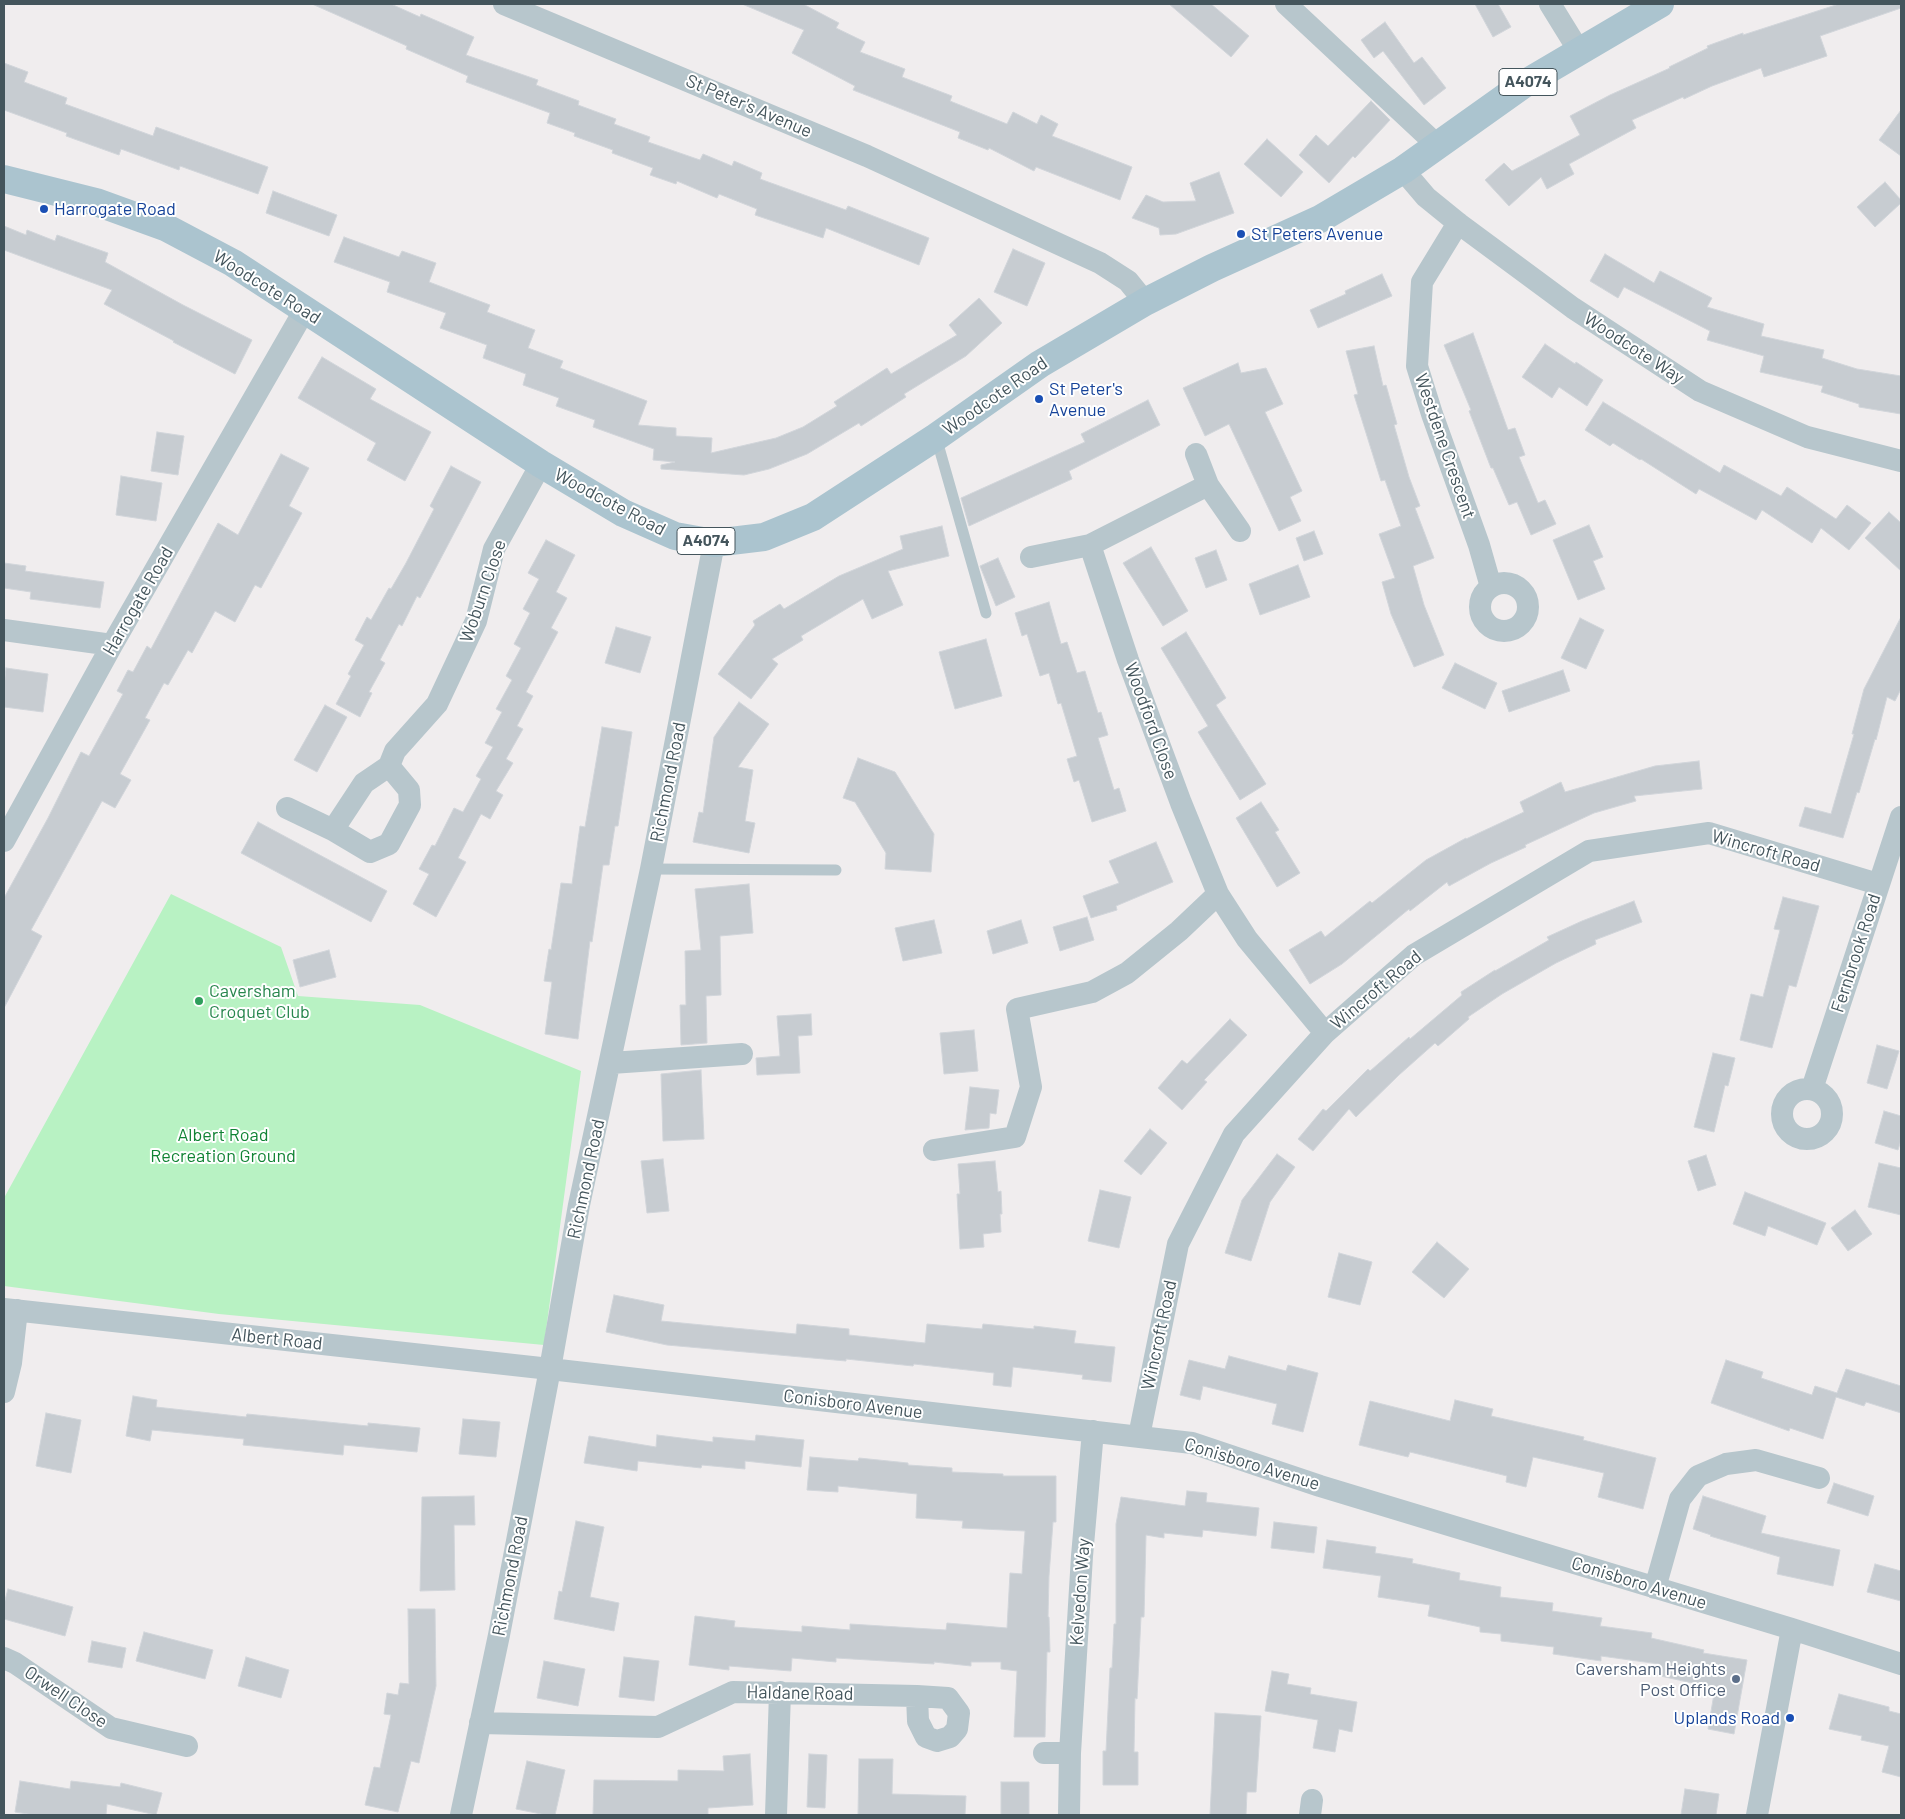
<!DOCTYPE html>
<html>
<head>
<meta charset="utf-8">
<style>
  body { margin:0 }
  #map { position:relative; width:1905px; height:1819px; overflow:hidden; background:#f0edee; font-family:Barlow,sans-serif }
  canvas { display:block }
  .frame { position:absolute; inset:0; border:5px solid #44555c; pointer-events:none }
</style>
</head>
<body>
<div id="map">
<canvas width="1905" height="1819"></canvas>
<div class="frame"></div>
</div>
<script>
const g = document.querySelector('canvas').getContext('2d');
g.lineJoin = 'round';
function fill(path, color) { g.fillStyle = color; g.fill(path, 'evenodd'); }
const toPath = rows => new Path2D(rows.map(r => 'M' + r).join(''));
function stroke(path, color, width, dash) { g.strokeStyle = color; g.lineWidth = width; g.lineCap = dash ? 'butt' : 'round'; g.setLineDash(dash || []); g.stroke(path); }
function write(font, color, halo, rows, align = 'center') {
  g.font = font + ' Barlow,sans-serif'; g.lineWidth = 4; g.setLineDash([]); g.textBaseline = 'middle'; g.strokeStyle = halo; g.fillStyle = color; for (const [text, x, y, turn = 0] of rows) {
    g.save(); g.translate(x, y); g.rotate((+turn || 0) * Math.PI / 180); g.textAlign = isNaN(turn) ? turn : align; if (halo) g.strokeText(text, 0, 0); g.fillText(text, 0, 0); g.restore();
  }
}
fill(toPath([
  [171,894,281,947,298,996,420,1005,581,1071,544,1345,219,1314,4,1286,4,1198]
]), '#b8f2c3');
const building = toPath([
  [312,4,391,4,420,17,421,14,474,37,466,55,538,80,536,85,579,101,578,105,616,119,614,124,650,137,648,142,700,160,703,154,732,166,734,161,762,173,760,179,846,210,848,206,929,238,919,265,826,228,823,238,755,215,757,209,719,194,717,198,677,181,676,184,650,175,653,168,612,153,613,150,574,136,575,133,547,123,550,113,466,82,468,76,406,49,407,46,312,4],
  [742,4,803,4,839,23,836,28,865,42,860,52,905,69,902,77,952,96,950,101,1007,124,1013,112,1037,124,1041,115,1058,124,1052,136,1132,167,1120,200,1036,167,1034,171,989,148,988,150,958,138,960,132,853,90,855,86,792,53,804,30,742,4],
  [1169,4,1211,4,1249,36,1231,57,1169,4],
  [1475,4,1498,4,1511,27,1493,37,1475,4],
  [1839,4,1901,4,1901,8,1820,36,1827,56,1764,77,1761,68,1712,86,1684,99,1683,97,1632,120,1636,128,1569,164,1574,174,1547,189,1541,177,1509,206,1485,180,1504,163,1512,171,1580,135,1570,116,1610,95,1670,68,1669,67,1708,48,1707,46,1743,33,1743,35,1839,4],
  [1385,22,1414,63,1422,57,1446,88,1424,105,1383,51,1374,58,1361,40,1385,22],
  [4,63,28,72,24,82,67,98,65,104,153,136,156,127,268,167,258,194,180,166,179,170,121,149,119,155,66,136,67,133,4,110,4,63],
  [1371,101,1390,120,1355,158,1353,156,1329,183,1299,155,1316,135,1328,146,1371,101],
  [1901,110,1901,156,1879,140,1901,110],
  [1267,139,1303,172,1281,197,1244,164,1267,139],
  [1219,172,1234,213,1176,234,1160,235,1159,228,1132,218,1146,195,1163,202,1196,201,1190,183,1219,172],
  [1885,182,1901,200,1901,203,1875,227,1857,207,1885,182],
  [273,191,337,215,329,236,266,213,273,191],
  [4,226,26,235,27,230,55,241,57,235,108,253,105,262,183,305,252,340,235,374,173,342,174,341,104,304,112,290,4,250,4,226],
  [344,237,399,257,402,251,436,263,429,282,490,305,487,312,535,330,528,348,563,361,560,368,647,401,638,425,676,428,676,436,712,438,711,453,776,438,803,427,837,406,834,402,887,368,891,374,957,335,949,325,979,298,1002,323,966,356,904,394,906,397,861,426,859,423,807,454,769,469,744,475,661,469,661,465,675,462,653,460,654,449,593,427,595,420,556,406,559,398,523,385,526,374,483,358,487,345,440,328,446,313,387,292,390,282,334,262,344,237],
  [1013,249,1045,263,1027,306,994,292,1013,249],
  [1605,254,1654,283,1660,271,1712,298,1707,307,1764,324,1761,336,1824,350,1822,358,1857,369,1901,376,1901,414,1859,407,1859,404,1821,392,1823,386,1760,372,1764,356,1707,340,1710,331,1624,287,1618,298,1590,281,1605,254],
  [1382,274,1392,296,1318,328,1310,310,1346,294,1345,291,1382,274],
  [1473,333,1508,430,1515,428,1525,455,1519,457,1538,503,1545,500,1556,524,1531,535,1517,502,1509,505,1493,468,1491,468,1469,411,1471,410,1444,345,1473,333],
  [1545,344,1575,364,1576,362,1603,380,1587,406,1559,387,1552,398,1522,377,1545,344],
  [1374,346,1383,386,1386,385,1397,424,1394,425,1409,477,1420,506,1415,508,1434,558,1413,566,1424,605,1444,655,1414,667,1391,614,1382,582,1395,578,1379,534,1401,526,1385,480,1381,481,1366,433,1354,395,1358,394,1346,351,1374,346],
  [322,357,376,389,370,399,431,432,405,481,367,460,376,443,298,398,322,357],
  [1238,363,1241,373,1266,368,1283,404,1265,412,1302,491,1290,497,1301,521,1279,531,1229,424,1205,436,1183,388,1238,363],
  [1148,400,1160,425,1069,471,1072,479,969,526,961,498,1085,442,1081,434,1148,400],
  [1603,402,1720,473,1724,465,1781,496,1787,487,1836,519,1847,505,1871,523,1849,550,1821,528,1812,543,1762,510,1756,520,1699,489,1696,494,1641,459,1640,460,1613,443,1610,446,1585,430,1603,402],
  [157,432,184,436,178,475,151,471,157,432],
  [281,454,309,468,289,506,302,513,261,588,255,585,235,622,215,611,192,653,188,650,168,685,164,683,145,718,150,720,120,774,131,780,115,808,102,801,31,930,42,936,4,1008,4,898,48,818,81,752,89,756,123,694,117,691,128,670,133,672,147,646,151,649,218,523,238,535,281,454],
  [451,466,481,482,420,598,417,596,402,626,399,624,380,660,385,663,369,692,372,693,360,717,336,704,351,676,348,674,364,645,355,640,367,617,371,620,389,588,391,589,406,563,434,509,430,506,451,466],
  [121,476,162,483,156,521,116,515,121,476],
  [1889,512,1901,523,1901,571,1865,538,1889,512],
  [1589,525,1603,557,1593,561,1605,589,1578,600,1553,540,1589,525],
  [942,526,949,556,888,571,903,605,872,619,863,599,801,636,803,640,772,659,778,664,751,699,718,674,755,625,753,621,780,604,784,609,839,576,903,549,900,536,942,526],
  [1314,531,1323,554,1304,561,1296,538,1314,531],
  [546,540,575,555,556,592,567,598,551,628,558,632,526,692,533,696,517,726,523,729,506,759,513,763,496,791,503,795,490,819,481,814,458,858,466,862,436,917,413,904,429,874,419,869,432,845,435,846,454,808,463,812,481,779,476,776,493,747,485,743,502,712,496,709,512,680,506,676,521,648,514,644,530,613,523,609,539,579,528,573,546,540],
  [1151,547,1188,611,1163,626,1123,563,1151,547],
  [1216,550,1227,580,1206,588,1195,558,1216,550],
  [998,558,1015,597,996,606,980,566,998,558],
  [4,563,26,566,25,571,104,582,100,608,30,599,31,592,4,588,4,563],
  [1298,565,1310,597,1260,615,1249,584,1298,565],
  [1049,602,1061,644,1067,642,1077,673,1085,671,1098,713,1101,712,1108,735,1098,738,1114,790,1119,788,1126,811,1092,822,1079,780,1074,782,1067,759,1077,756,1061,703,1058,704,1049,673,1040,676,1027,634,1022,636,1015,613,1049,602],
  [1901,617,1901,689,1895,701,1887,697,1876,740,1875,739,1859,793,1857,792,1843,838,1799,826,1805,807,1831,814,1854,734,1852,734,1864,689,1901,617],
  [1580,618,1604,630,1586,669,1561,658,1580,618],
  [616,627,651,637,640,673,605,663,616,627],
  [1186,632,1226,698,1216,705,1266,784,1240,800,1198,732,1208,726,1161,648,1186,632],
  [986,639,1002,696,955,709,939,652,986,639],
  [1455,663,1497,683,1485,709,1442,688,1455,663],
  [6,668,48,674,43,712,4,707,4,686,6,668],
  [1563,670,1570,691,1509,712,1502,691,1563,670],
  [739,702,769,724,738,767,753,770,745,821,755,823,749,853,693,842,699,812,703,813,714,737,739,702],
  [325,705,347,717,317,772,294,760,325,705],
  [602,727,632,732,618,826,615,826,609,865,603,865,592,942,590,941,578,1039,545,1034,552,982,544,981,549,949,551,950,561,883,572,884,580,826,585,827,602,727],
  [858,758,895,772,934,834,931,872,885,869,886,853,855,802,843,798,858,758],
  [1699,761,1702,789,1634,796,1636,801,1594,813,1525,845,1526,847,1491,863,1449,886,1447,882,1410,911,1409,909,1342,964,1310,984,1289,950,1321,931,1325,937,1370,901,1372,903,1426,860,1466,838,1466,839,1524,812,1520,802,1561,782,1565,792,1655,766,1699,761],
  [1261,802,1279,830,1275,832,1300,873,1277,887,1236,818,1261,802],
  [258,822,387,891,371,922,241,853,258,822],
  [1156,842,1173,882,1116,906,1117,910,1091,918,1083,896,1119,883,1109,861,1156,842],
  [749,884,753,933,720,936,721,995,706,996,707,1043,681,1045,680,1005,686,1005,685,951,701,950,695,889,749,884],
  [1783,897,1819,906,1796,987,1789,985,1772,1048,1740,1040,1751,994,1763,997,1780,930,1774,929,1783,897],
  [1634,901,1642,922,1595,940,1596,944,1556,963,1502,994,1468,1017,1469,1019,1438,1046,1435,1043,1399,1075,1356,1117,1349,1109,1313,1151,1298,1139,1323,1109,1326,1111,1368,1069,1370,1071,1409,1037,1410,1039,1462,995,1461,992,1495,970,1495,971,1549,940,1547,937,1582,921,1634,901],
  [1087,917,1094,940,1060,951,1053,927,1087,917],
  [934,920,942,953,903,961,895,928,934,920],
  [1021,920,1028,943,993,954,987,931,1021,920],
  [329,950,336,977,300,987,293,960,329,950],
  [811,1014,812,1035,798,1036,800,1073,757,1075,756,1058,780,1056,777,1016,811,1014],
  [1230,1019,1247,1035,1204,1080,1207,1082,1182,1110,1158,1088,1182,1060,1187,1064,1230,1019],
  [974,1030,978,1071,944,1074,940,1033,974,1030],
  [1877,1045,1899,1051,1887,1089,1867,1083,1877,1045],
  [1713,1053,1735,1058,1728,1086,1725,1085,1714,1132,1694,1127,1713,1053],
  [701,1070,704,1139,663,1141,661,1074,701,1070],
  [970,1087,999,1090,996,1114,990,1113,989,1128,965,1130,970,1087],
  [1884,1111,1901,1116,1901,1140,1898,1150,1875,1143,1884,1111],
  [1150,1129,1167,1143,1141,1175,1124,1161,1150,1129],
  [1277,1154,1295,1167,1270,1202,1251,1261,1225,1253,1242,1200,1277,1154],
  [1706,1155,1716,1185,1698,1191,1688,1161,1706,1155],
  [663,1159,669,1211,647,1213,641,1161,663,1159],
  [995,1161,998,1192,1001,1191,1002,1214,1000,1214,1001,1232,983,1234,984,1247,960,1249,957,1194,960,1194,958,1164,995,1161],
  [1879,1163,1901,1168,1901,1215,1868,1207,1879,1163],
  [1100,1190,1131,1197,1119,1248,1088,1241,1100,1190],
  [1745,1192,1826,1223,1817,1245,1768,1226,1765,1236,1733,1224,1745,1192],
  [1855,1210,1872,1234,1848,1251,1831,1228,1855,1210],
  [1437,1242,1469,1269,1444,1298,1412,1272,1437,1242],
  [1339,1253,1372,1262,1360,1305,1328,1297,1339,1253],
  [614,1295,664,1305,661,1321,796,1334,797,1324,849,1329,849,1335,925,1343,927,1324,982,1329,983,1324,1034,1329,1034,1326,1076,1331,1074,1343,1115,1347,1111,1382,1082,1379,1083,1375,1013,1367,1011,1387,993,1385,994,1373,914,1364,913,1366,846,1359,846,1361,667,1345,606,1332,614,1295],
  [1229,1356,1286,1371,1288,1365,1318,1373,1303,1432,1272,1424,1277,1404,1203,1386,1200,1400,1180,1395,1189,1360,1225,1369,1229,1356],
  [1726,1360,1763,1372,1761,1378,1812,1395,1815,1386,1837,1393,1846,1369,1901,1386,1901,1413,1866,1402,1864,1406,1836,1397,1823,1439,1790,1428,1789,1431,1711,1403,1726,1360],
  [133,1396,157,1400,156,1407,246,1417,247,1414,368,1426,368,1423,420,1428,417,1452,344,1445,343,1455,243,1445,244,1439,152,1430,150,1441,126,1436,133,1396],
  [1455,1400,1493,1409,1491,1416,1584,1437,1583,1440,1656,1458,1643,1509,1598,1497,1604,1473,1533,1457,1526,1487,1506,1482,1507,1476,1410,1452,1408,1457,1359,1445,1370,1401,1450,1421,1455,1400],
  [46,1413,81,1420,71,1473,36,1466,46,1413],
  [463,1419,500,1422,496,1457,459,1454,463,1419],
  [657,1435,713,1442,713,1437,755,1441,756,1435,804,1440,801,1467,745,1461,745,1469,702,1465,701,1468,638,1461,637,1471,584,1463,589,1436,656,1447,657,1435],
  [810,1457,858,1461,859,1458,908,1463,908,1465,952,1468,952,1472,1003,1474,1003,1476,1056,1476,1056,1522,1053,1522,1049,1576,1048,1617,1049,1617,1050,1652,1047,1652,1045,1737,1014,1737,1017,1671,1001,1669,1001,1662,971,1662,971,1666,934,1662,934,1664,836,1658,836,1662,792,1658,791,1671,729,1666,729,1670,689,1665,695,1616,735,1621,734,1627,802,1632,802,1626,850,1630,850,1624,946,1630,947,1623,1007,1628,1010,1573,1022,1574,1025,1531,962,1528,963,1521,916,1518,917,1494,838,1486,838,1492,807,1490,810,1457],
  [1834,1483,1874,1496,1868,1516,1827,1503,1834,1483],
  [1187,1491,1207,1493,1206,1502,1259,1508,1256,1536,1203,1530,1202,1537,1164,1533,1164,1538,1146,1535,1144,1617,1141,1617,1137,1699,1135,1698,1134,1752,1138,1752,1138,1785,1103,1785,1103,1751,1106,1751,1110,1668,1112,1668,1114,1624,1116,1624,1116,1524,1121,1497,1185,1506,1187,1491],
  [474,1496,475,1525,454,1525,455,1590,420,1591,422,1497,474,1496],
  [1703,1496,1766,1516,1761,1533,1840,1550,1833,1586,1777,1574,1780,1557,1710,1536,1711,1535,1693,1529,1703,1496],
  [576,1521,604,1527,590,1597,619,1603,614,1631,554,1619,559,1591,562,1592,576,1521],
  [1274,1522,1317,1527,1314,1553,1271,1548,1274,1522],
  [1327,1540,1376,1547,1375,1553,1413,1559,1412,1563,1460,1573,1459,1580,1501,1587,1500,1597,1553,1603,1552,1611,1602,1618,1600,1626,1652,1633,1651,1638,1704,1650,1703,1653,1747,1660,1734,1734,1708,1729,1715,1688,1656,1675,1659,1664,1601,1656,1601,1661,1553,1654,1554,1647,1501,1641,1501,1634,1480,1632,1480,1627,1428,1616,1430,1605,1378,1597,1381,1576,1323,1568,1327,1540],
  [1875,1564,1901,1571,1901,1601,1867,1592,1875,1564],
  [8,1589,73,1607,65,1636,4,1619,4,1604,8,1589],
  [408,1609,435,1609,436,1686,419,1763,411,1761,398,1812,365,1805,374,1767,380,1768,391,1715,384,1714,387,1693,398,1695,400,1683,409,1684,408,1609],
  [144,1632,213,1650,205,1679,136,1661,144,1632],
  [92,1641,126,1648,122,1668,88,1662,92,1641],
  [246,1657,289,1670,281,1698,238,1686,246,1657],
  [624,1657,659,1661,654,1701,619,1697,624,1657],
  [544,1661,585,1669,578,1706,537,1698,544,1661],
  [1272,1671,1289,1674,1287,1684,1311,1688,1310,1694,1357,1702,1352,1732,1339,1729,1335,1752,1313,1748,1318,1720,1265,1711,1272,1671],
  [1839,1694,1889,1707,1889,1711,1901,1714,1901,1777,1882,1772,1889,1746,1861,1740,1862,1736,1829,1729,1839,1694],
  [1215,1713,1261,1716,1256,1792,1247,1792,1246,1815,1210,1815,1215,1713],
  [750,1754,753,1805,708,1808,708,1815,593,1815,594,1780,678,1781,678,1770,724,1771,723,1756,750,1754],
  [809,1754,827,1755,825,1808,807,1807,809,1754],
  [859,1759,893,1759,892,1794,966,1796,965,1815,858,1815,859,1759],
  [527,1761,565,1770,555,1815,546,1815,516,1809,527,1761],
  [20,1781,70,1789,71,1781,120,1787,121,1783,162,1793,156,1815,107,1804,106,1815,34,1815,15,1812,20,1781],
  [1001,1782,1029,1782,1029,1815,1001,1815,1001,1782],
  [1685,1789,1719,1794,1716,1815,1681,1815,1685,1789]
]);
fill(building, '#c7ccd1');
stroke(building, '#d1d5da', 1);
stroke(toPath([
  [936,437,986,613],
  [651,869,836,870]
]), '#b7c6cc', 11);
stroke(toPath([
  [504,4,867,156,1100,263,1128,281,1145,302],
  [1286,4,1438,146],
  [1550,4,1579,51],
  [1403,170,1426,197,1458,223,1573,308,1700,391,1807,437,1901,461],
  [1458,223,1422,282,1417,366,1432,414,1479,545,1491,587],
  [1196,454,1208,485,1240,531],
  [1090,545,1208,485],
  [1031,557,1090,545,1128,660,1181,803,1218,894,1247,939,1325,1033],
  '1480 607a24 24 0 1 1 48 0a24 24 0 1 1-48 0Z',
  [4,630,112,645],
  [389,766,364,783,333,830,370,852,389,844,410,805,409,790,389,766,395,751,437,704,476,621,494,549,541,464],
  [287,808,333,830],
  [4,841,112,645,304,311],
  [611,1063,742,1054],
  [1812,1089,1901,817],
  '1782 1114a25 25 0 1 1 50 0a25 25 0 1 1-50 0Z',
  [934,1150,1015,1137,1031,1087,1017,1009,1092,992,1127,973,1179,931,1218,894],
  [4,1309,550,1369,1192,1443,1320,1486,1792,1629,1901,1664],
  [4,1392,11,1363,17,1310],
  [1139,1436,1178,1244,1234,1134,1325,1033,1414,955,1589,851,1709,833,1878,884],
  [1655,1588,1680,1499,1698,1476,1726,1464,1756,1460,1819,1478],
  [4,1658,15,1663,111,1728,187,1746],
  [480,1723,658,1727,733,1692,917,1696,948,1698,959,1713,957,1729,950,1737,937,1741,926,1737,918,1721,917,1696],
  [1044,1753,1070,1753],
  [461,1815,499,1635,550,1369,579,1205,651,869,714,543],
  [776,1815,780,1692],
  [1069,1815,1070,1753,1082,1556,1093,1431],
  [1310,1815,1312,1800],
  [1757,1815,1792,1629]
]), '#b7c6cc', 22);
stroke(toPath([
  [4,179,96,202,165,227,233,263,541,464,623,513,675,536,714,543,764,537,813,517,936,437,1040,364,1145,302,1212,268,1320,219,1403,170,1524,84,1660,4]
]), '#abc4cf', 28);
for (const [x, y, r, color] of [
  [44,209,5,"#1a4fb4"],
  [1241,234,5,"#1a4fb4"],
  [1039,399,5,"#1a4fb4"],
  [199,1001,5,"#2e9e5b"],
  [1736,1679,5,"#5c6f8a"],
  [1790,1718,5,"#1a4fb4"]
]) { const dot = new Path2D(); dot.arc(x, y, r, 0, 2 * Math.PI); g.fillStyle = color; g.fill(dot); stroke(dot, '#fff', 2); }
for (const [x, y, w] of [
  [1528,82,58],
  [706,541,58]
]) { const box = new Path2D(); box.roundRect(x - w / 2, y - 13.5, w, 27, 4); g.fillStyle = '#fff'; g.fill(box); stroke(box, '#44555c', 1); }
write('bold 16px', '#44555c', null, [
  ["A4074",1528,82],
  ["A4074",706,541]
]);
write('18px', '#44555c', '#fff', [
  ["St Peter's Avenue",749,106,23],
  ["Woodcote Road",267,287,32],
  ["Woodcote Way",1634,348,33],
  ["Woodcote Road",995,396,-35],
  ["Westdene Crescent",1445,446,71],
  ["Woodcote Road",610,502,28],
  ["Woburn Close",483,591,-71],
  ["Harrogate Road",138,601,-60],
  ["Woodford Close",1151,721,70],
  ["Richmond Road",668,782,-79],
  ["Wincroft Road",1766,851,16],
  ["Fernbrook Road",1856,953,-72],
  ["Wincroft Road",1376,990,-40],
  ["Richmond Road",586,1179,-78],
  ["Wincroft Road",1159,1335,-78],
  ["Albert Road",277,1339,6],
  ["Conisboro Avenue",853,1404,7],
  ["Conisboro Avenue",1252,1464,17],
  ["Richmond Road",510,1576,-79],
  ["Conisboro Avenue",1639,1583,17],
  ["Kelvedon Way",1080,1592,-86],
  ["Haldane Road",800,1693,1],
  ["Orwell Close",66,1697,34]
]);
write('18px', '#164399', '#fff', [
  ["Harrogate Road",54,209],
  ["St Peters Avenue",1251,234],
  ["St Peter's",1049,389],
  ["Avenue",1049,410],
  ["Uplands Road",1780,1718,"right"]
], 'left');
write('18px', '#27864d', '#fff', [
  ["Caversham",209,991],
  ["Croquet Club",209,1012]
], 'left');
write('18px', '#108334', '#fff', [
  ["Albert Road",223,1135],
  ["Recreation Ground",223,1156]
]);
write('18px', '#4e5e75', '#fff', [
  ["Caversham Heights",1726,1669],
  ["Post Office",1726,1690]
], 'right');
</script>
</body>
</html>
